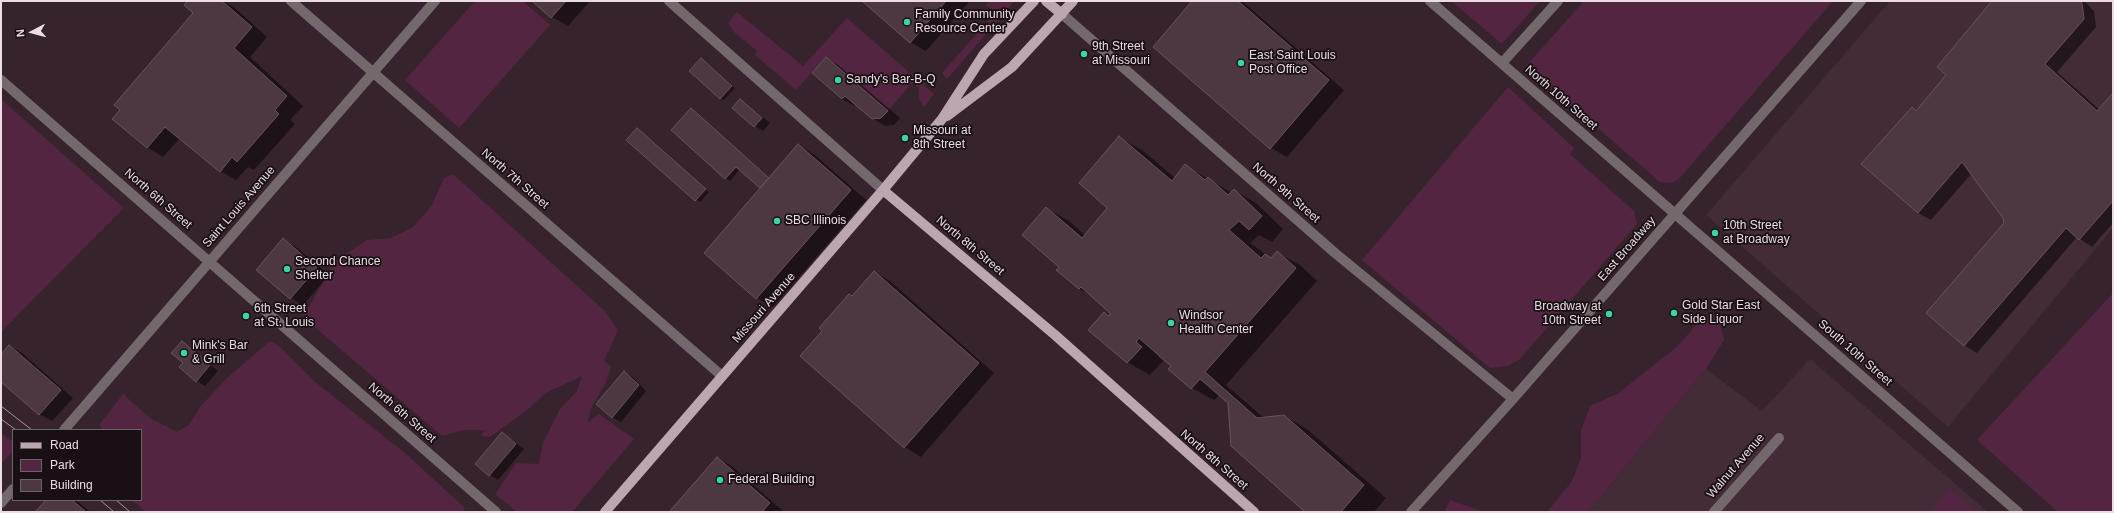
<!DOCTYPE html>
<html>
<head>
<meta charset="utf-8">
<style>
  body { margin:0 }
  #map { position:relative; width:2114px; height:513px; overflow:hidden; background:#36232d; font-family:Arial,sans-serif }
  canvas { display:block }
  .frame { position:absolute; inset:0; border:2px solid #eadde3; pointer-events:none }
  .legend { position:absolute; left:12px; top:429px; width:130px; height:72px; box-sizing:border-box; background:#181014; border:1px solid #6c6267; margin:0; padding:5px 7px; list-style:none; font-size:12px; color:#eadde3 }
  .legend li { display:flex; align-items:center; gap:8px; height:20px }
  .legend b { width:20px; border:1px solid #6c6267 }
  .north { position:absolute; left:12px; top:12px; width:40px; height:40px; -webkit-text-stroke:3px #181014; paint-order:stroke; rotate:264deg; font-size:11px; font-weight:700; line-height:16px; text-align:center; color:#eadde3 }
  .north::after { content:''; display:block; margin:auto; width:14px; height:18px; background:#eadde3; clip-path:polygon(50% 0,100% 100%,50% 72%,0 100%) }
</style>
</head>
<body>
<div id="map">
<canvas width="2114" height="513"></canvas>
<div class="frame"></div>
<ul class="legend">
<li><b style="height:5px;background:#bca7b1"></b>Road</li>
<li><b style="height:11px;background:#542540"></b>Park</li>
<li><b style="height:11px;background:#4d3842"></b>Building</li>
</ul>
<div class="north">N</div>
</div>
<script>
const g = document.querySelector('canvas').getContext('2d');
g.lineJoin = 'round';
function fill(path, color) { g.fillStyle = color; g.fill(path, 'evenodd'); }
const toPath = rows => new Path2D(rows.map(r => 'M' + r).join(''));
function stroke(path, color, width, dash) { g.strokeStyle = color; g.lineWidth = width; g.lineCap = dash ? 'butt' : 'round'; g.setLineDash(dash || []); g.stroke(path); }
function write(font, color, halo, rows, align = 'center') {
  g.font = font + ' Arial,sans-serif'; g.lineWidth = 3.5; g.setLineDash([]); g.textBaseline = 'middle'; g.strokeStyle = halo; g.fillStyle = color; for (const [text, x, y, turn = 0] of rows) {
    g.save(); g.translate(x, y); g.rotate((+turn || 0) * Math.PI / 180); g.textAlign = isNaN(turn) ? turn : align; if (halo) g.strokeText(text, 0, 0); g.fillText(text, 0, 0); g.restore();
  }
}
fill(toPath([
  [1890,1,2113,1,2113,228,1948,427,1706,215],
  [1810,359,1988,512,1588,512,1706,369,1762,411]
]), '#432b38');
fill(toPath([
  [475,1,523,1,550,25,459,128,405,80],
  [989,1,1013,1,1013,3,947,79,942,73,996,12,986,5],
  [1451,1,1540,1,1502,44],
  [1584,1,1833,1,1679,179,1671,183,1660,182,1526,66],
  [737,12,803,66,847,18,934,94,924,107,919,98,919,88,912,83,888,111,826,57,796,90,755,55,757,51,735,33,728,23],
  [1508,87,1574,148,1570,154,1634,211,1637,224,1520,359,1508,366,1490,368,1362,260],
  [1,99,124,208,1,332],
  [453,174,605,311,618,330,604,361,611,366,605,385,591,408,588,422,599,414,634,439,572,512,517,512,495,494,516,463,539,464,543,443,560,409,577,391,582,376,546,393,527,410,490,437,481,436,485,430,464,430,442,436,303,317,335,261,367,240,391,238,413,227,432,205,444,178],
  [2113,293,2113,512,2058,512,1977,440],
  [1719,318,1724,340,1706,369,1588,512,1547,512,1572,481,1581,458,1581,431,1590,406,1617,394,1678,346,1700,320],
  [270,341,279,346,314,381,405,453,465,508,463,512,146,512,132,500,141,500,141,430,103,430,99,425,123,394,150,418,177,432,189,425,200,407,226,379],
  [1,433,13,442,13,451,1,464],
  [1950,489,1976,512,1930,512],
  [1450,500,1481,511,1483,512,1444,512]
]), '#542540');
fill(toPath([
  [189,1,224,1,235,8,267,37,250,57,303,106,290,120,295,124,254,170,248,167,236,180,220,171,180,138,163,157,147,147,194,13],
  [533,1,590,1,568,26,552,17],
  [864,1,970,1,926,51,910,42],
  [1193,1,1242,1,1344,90,1287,157,1271,148],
  [1994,1,2084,1,2094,11,2096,27,2057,72,2100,110,2113,95,2113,223,2092,247,2077,237,1977,353,1964,345,2006,223,2004,217,1972,173,1931,220,1918,213,1912,108,1918,111,1948,75,1938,67],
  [826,58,838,65,900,118,894,125,885,126,872,118,856,104,855,106,842,99,813,73],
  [705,61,735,88,724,100,720,98],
  [740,100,770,123,763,131,755,126],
  [691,109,770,178,799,145,815,155,866,200,773,307,757,298,761,188,740,169,730,181,726,178,672,130],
  [641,132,709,192,700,202,628,140],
  [1120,138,1142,150,1175,178,1186,166,1232,193,1234,190,1256,203,1283,229,1272,242,1259,235,1250,243,1272,259,1277,253,1300,265,1317,281,1226,385,1264,418,1284,416,1307,429,1386,498,1374,512,1307,512,1229,402,1220,394,1214,400,1192,388,1159,354,1158,356,1163,361,1150,375,1127,362,1104,314,1109,317,1112,313,1093,296,1079,289,1060,267,1046,208,1069,221,1086,236,1109,208],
  [1292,270,1295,270,1202,376,1201,375],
  [284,240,296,247,329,275,303,305,291,298,258,269],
  [874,272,890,281,994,373,921,457,905,447,823,331],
  [182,342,218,371,205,386,197,381,184,363],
  [9,346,22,353,73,398,52,421,39,414,1,381,1,355],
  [624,372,633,377,646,391,621,422,612,417],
  [502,433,524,449,498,480,490,475],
  [717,458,733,467,784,512,670,512],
  [47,500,76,500,90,512,37,512]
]), '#0007');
const building = toPath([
  [188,1,222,1,252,27,234,48,287,96,275,110,279,114,237,162,232,157,220,172,165,127,147,148,112,119,120,110,114,105,193,13,184,5,188,1],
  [532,1,566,1,551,18,532,1],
  [862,1,946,1,910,43,862,1],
  [1192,1,1238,1,1329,80,1270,149,1153,47,1192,1],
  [1992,1,2080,1,2082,3,2084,19,2045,64,2097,111,2113,93,2113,201,2079,240,2066,228,1964,346,1926,313,2004,223,2003,218,1962,162,1918,213,1861,164,1912,107,1916,111,1946,75,1937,67,1992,1],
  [826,57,888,111,881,118,872,119,845,96,842,99,812,73,826,57],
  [701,58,732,86,720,99,689,71,701,58],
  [740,99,762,118,754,127,732,108,740,99],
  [691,108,769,178,760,188,736,167,725,179,671,130,691,108],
  [637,128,706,189,695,201,626,140,637,128],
  [1119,136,1172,181,1185,164,1205,180,1208,177,1228,195,1234,189,1262,216,1249,230,1239,221,1229,230,1261,258,1265,254,1271,258,1277,251,1296,268,1205,372,1257,418,1284,415,1364,485,1341,512,1305,512,1231,446,1228,403,1200,379,1191,389,1168,369,1171,366,1139,338,1136,342,1142,347,1127,363,1088,330,1104,312,1108,316,1111,314,1081,287,1079,289,1056,270,1059,267,1022,235,1046,207,1082,238,1107,208,1079,183,1119,136],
  [798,144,851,190,756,299,704,253,798,144],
  [283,238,317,268,290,299,256,270,283,238],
  [874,271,979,363,904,448,800,356,822,331,819,328,849,294,852,296,874,271],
  [182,341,210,365,196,382,179,367,183,363,171,353,182,341],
  [9,345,61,390,39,415,1,382,1,354,9,345],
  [624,371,639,385,612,418,596,404,624,371],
  [502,432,516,444,489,476,475,464,502,432],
  [717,457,770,503,762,512,669,512,717,457],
  [46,500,72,500,86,512,35,512,46,500]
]);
fill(building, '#4d3842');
stroke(building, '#68525d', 1);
stroke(toPath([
  [291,1,722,376],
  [669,1,883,190],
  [1430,1,2018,512],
  [1062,14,1335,253,1513,399],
  [1502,63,1558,1],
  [1,80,496,512],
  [64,430,435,1],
  [1,503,13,489],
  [1411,512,1513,399,1861,1],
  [1714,512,1779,438]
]), '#73696d', 10);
stroke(toPath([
  [1046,1,1062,14],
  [947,116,1012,67,1073,1],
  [883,190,1055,335,1254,512],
  [605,512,883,190,942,119,984,54,1034,1]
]), '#bca7b1', 10);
stroke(toPath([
  [1,406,32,430],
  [1,419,16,430],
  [100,500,114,512],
  [116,500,130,512]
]), '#a5969d', 1);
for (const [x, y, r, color] of [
  [907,22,4,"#3bd4a4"],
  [1084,54,4,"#3bd4a4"],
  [1241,63,4,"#3bd4a4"],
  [838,80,4,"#3bd4a4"],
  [905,138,4,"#3bd4a4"],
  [777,221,4,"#3bd4a4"],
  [1715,233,4,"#3bd4a4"],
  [287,269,4,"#3bd4a4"],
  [1674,313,4,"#3bd4a4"],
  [1609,314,4,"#3bd4a4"],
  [246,316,4,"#3bd4a4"],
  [1171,323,4,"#3bd4a4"],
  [184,353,4,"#3bd4a4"],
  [720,480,4,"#3bd4a4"]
]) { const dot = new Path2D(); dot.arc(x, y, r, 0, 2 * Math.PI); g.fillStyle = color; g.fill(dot); stroke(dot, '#181014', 1.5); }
write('12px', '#eadde3', '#181014', [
  ["Family Community",915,15],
  ["Resource Center",915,29],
  ["9th Street",1092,47],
  ["at Missouri",1092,61],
  ["East Saint Louis",1249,56],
  ["Post Office",1249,70],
  ["Sandy's Bar-B-Q",846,80],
  ["Missouri at",913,131],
  ["8th Street",913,145],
  ["SBC Illinois",785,221],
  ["10th Street",1723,226],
  ["at Broadway",1723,240],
  ["Second Chance",295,262],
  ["Shelter",295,276],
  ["Gold Star East",1682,306],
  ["Side Liquor",1682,320],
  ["Broadway at",1601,307,"right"],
  ["10th Street",1601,321,"right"],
  ["6th Street",254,309],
  ["at St. Louis",254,323],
  ["Windsor",1179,316],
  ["Health Center",1179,330],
  ["Mink's Bar",192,346],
  ["& Grill",192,360],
  ["Federal Building",728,480]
], 'left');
write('12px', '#eadde3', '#181014', [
  ["North 10th Street",1561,98,41],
  ["North 7th Street",515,179,41],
  ["North 9th Street",1286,193,41],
  ["North 6th Street",158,199,41],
  ["Saint Louis Avenue",239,207,-49],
  ["North 8th Street",970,246,40],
  ["East Broadway",1627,249,-49],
  ["Missouri Avenue",764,308,-49],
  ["South 10th Street",1855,353,41],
  ["North 6th Street",402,413,41],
  ["North 8th Street",1214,460,41],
  ["Walnut Avenue",1736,466,-49]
]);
</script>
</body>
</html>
